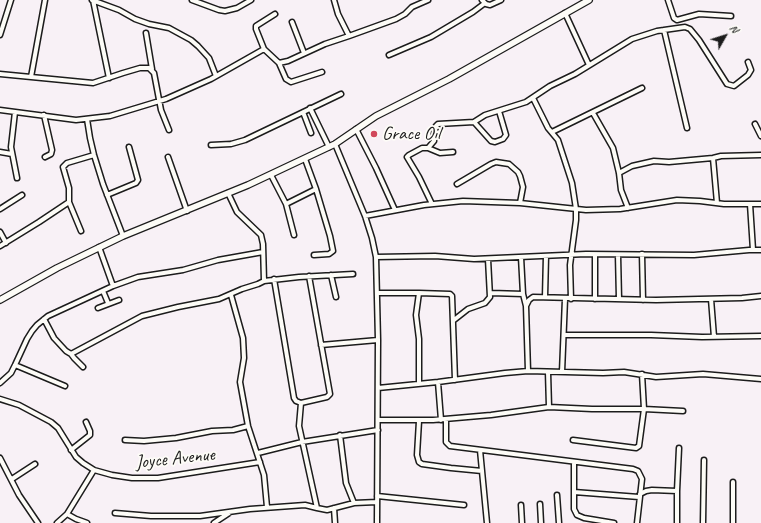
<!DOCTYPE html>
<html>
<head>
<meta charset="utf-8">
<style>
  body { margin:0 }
  #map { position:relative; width:761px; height:523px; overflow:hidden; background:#f8f1f6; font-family:Caveat,sans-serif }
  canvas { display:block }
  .north { position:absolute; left:705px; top:16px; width:40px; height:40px; -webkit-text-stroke:3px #fdfcf7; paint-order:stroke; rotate:51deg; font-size:11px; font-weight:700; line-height:16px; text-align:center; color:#1c1c1c }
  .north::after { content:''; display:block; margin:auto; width:14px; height:18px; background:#1c1c1c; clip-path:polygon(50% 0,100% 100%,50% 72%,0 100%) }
</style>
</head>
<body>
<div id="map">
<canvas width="761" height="523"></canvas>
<div class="north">N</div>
</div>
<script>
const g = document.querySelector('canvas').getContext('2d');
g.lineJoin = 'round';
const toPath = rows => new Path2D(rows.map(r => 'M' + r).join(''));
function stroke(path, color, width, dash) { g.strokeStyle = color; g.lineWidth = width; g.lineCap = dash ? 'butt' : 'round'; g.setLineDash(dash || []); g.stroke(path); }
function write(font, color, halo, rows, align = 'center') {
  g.font = font + ' Caveat,sans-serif'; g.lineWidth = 3.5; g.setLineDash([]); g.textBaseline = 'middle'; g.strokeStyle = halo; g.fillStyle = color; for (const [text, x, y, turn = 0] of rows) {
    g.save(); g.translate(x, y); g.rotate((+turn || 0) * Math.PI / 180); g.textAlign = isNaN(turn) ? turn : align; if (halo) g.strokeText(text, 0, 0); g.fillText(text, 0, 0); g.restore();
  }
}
const minor = toPath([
  [92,0,119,10,135,19,149,24,169,28,191,40,198,46,209,58,216,76],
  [93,0,109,78],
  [192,0,219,10,225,11,237,8,251,0],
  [482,0,486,4,490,5,501,0],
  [668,0,674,18,677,20,699,14,731,16],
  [565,13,589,65],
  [292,22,304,53],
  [664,30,687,128],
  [146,33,152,69],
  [0,35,11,0],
  [349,36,396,19,405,14,412,7,428,0],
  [264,49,256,29,256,26,275,14],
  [389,55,431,37,473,12,485,3],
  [279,63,286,79,291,82,322,72],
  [0,74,93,83,123,73,140,68,149,68,154,73,161,110,169,130],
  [31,77,45,0],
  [533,98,548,128,558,140,572,183,576,209,576,220,570,265,571,299],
  [310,108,329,147],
  [0,110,76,120,110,116,166,99,211,79,264,49,279,63,288,61,325,44,349,36,338,14,334,0],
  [15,112,11,147,17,178],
  [303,112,311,133],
  [593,113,613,148,619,173,621,190,628,208],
  [44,115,52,150,51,154,45,157],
  [87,119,90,138,94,155,103,184,123,236],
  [474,122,491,141,495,142,503,139,506,135,499,111],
  [755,124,761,136],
  [356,129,376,168,395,210],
  [552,132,642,88],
  [335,144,365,216,372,238,376,257,378,340,377,523],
  [211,145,231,144,245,140,341,94],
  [428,148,440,153,453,152],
  [0,152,12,154],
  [168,157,187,211],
  [713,158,717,203],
  [305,159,316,189,330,236,333,251,329,254,314,255],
  [619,173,632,166,654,161,669,162,713,158,721,156,761,155],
  [271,175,286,204,294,235],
  [457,184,491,164,496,162,509,164,518,172,520,176,523,187,520,203],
  [228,193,237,212,261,235,263,244,264,281],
  [107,195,136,183,138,180,129,147],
  [286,204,316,189],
  [432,204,419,177,407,157,409,155,422,148,428,148,434,141,434,129,436,126,438,124,474,122,485,115,526,102,550,86,575,74,632,39,657,31,685,27,690,29,699,40,727,84,734,86,748,75,751,70,748,62],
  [750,204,753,250],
  [0,209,22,195],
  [365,216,424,205,463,201,520,203,586,210,620,209,677,200,700,201,724,204,761,204],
  [81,231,69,202,69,188,63,167,67,163,94,155],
  [0,232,6,243],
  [0,246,39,222,69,202],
  [99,247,113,286],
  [642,254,643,300],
  [618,255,619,299],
  [376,257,435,256,474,259,586,254,694,255,749,250,761,250],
  [521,257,523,294,526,306],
  [331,275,336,297],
  [274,279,294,398,296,401,301,403,327,397,330,394,309,276],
  [103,291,108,303],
  [377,293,419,293,416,315,419,339,419,384],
  [419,293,450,294,452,296,455,380],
  [491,293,523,294],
  [231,295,243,338,244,358,240,382,248,426,264,475,267,507],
  [545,297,546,256],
  [595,299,595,255],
  [711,299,714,337],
  [98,308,119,300],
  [44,319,54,338,66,351,71,354,142,316,178,307,219,299,242,289,258,284,264,281,299,277,353,274],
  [454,320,468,309,485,303,490,297,488,259],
  [564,335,651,335,702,337,761,336],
  [321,345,378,340],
  [71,354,74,358,83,367],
  [15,365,65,386],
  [528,371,526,306,529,300,533,297,656,300,742,298,761,296],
  [548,372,549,407],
  [562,372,565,299],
  [438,382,441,420],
  [0,383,11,373,15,365,27,339,32,331,37,325,48,316,113,286,138,277,183,270,218,260,263,252],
  [378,388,438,382,505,373,528,371,603,373,624,372,656,377,703,374,761,379],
  [0,399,19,405,51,422,58,428,76,457,83,463,94,470,112,475,132,478,158,478,260,462],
  [301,403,299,426,317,508],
  [446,419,446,442,450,446,633,469,638,471,642,479,637,523],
  [378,420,433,420,491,415,549,407,592,409,644,409,683,411],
  [419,421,417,455,419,462,422,464,451,468,482,471],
  [340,435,346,483,354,503],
  [125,440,144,441,176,438,212,431,233,430,248,426],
  [573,440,636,448,639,446,644,409,642,374],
  [71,450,90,435,90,431,86,422],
  [480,450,487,523],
  [258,453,302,442,378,430],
  [0,458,19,495,38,523],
  [574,462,574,509,577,515,584,518,614,523],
  [12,479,35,464],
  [677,491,679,448],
  [574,492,639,497],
  [640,494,646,491,652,490,677,491,677,523],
  [557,495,559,523],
  [377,496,464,505],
  [540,504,541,523],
  [521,505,522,523],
  [334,508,335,523],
  [115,513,151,516,200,516,250,509,305,505,317,508,327,510,354,503,377,502],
  [67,514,76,519,87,523],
  [57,523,67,514,94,470],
  [214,523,229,513],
  [703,523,704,460],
  [733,523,733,482]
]);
const secondary = toPath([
  [0,300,57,268,123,236,248,185,335,144,376,116,449,79,589,0]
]);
stroke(minor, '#1c1c1c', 7);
stroke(secondary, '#1c1c1c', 8);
stroke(minor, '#fdfcf7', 4);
stroke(secondary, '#fdfcf7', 5.5);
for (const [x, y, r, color] of [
  [374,134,4,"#d1495b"]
]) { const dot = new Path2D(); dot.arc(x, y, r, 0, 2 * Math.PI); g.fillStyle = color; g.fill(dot); stroke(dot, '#fdfcf7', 1.5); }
write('19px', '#1c1c1c', '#fdfcf7', [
  ["Grace Oil",382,134]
], 'left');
write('19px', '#1c1c1c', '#fdfcf7', [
  ["Joyce Avenue",175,459,-6]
]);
</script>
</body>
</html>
